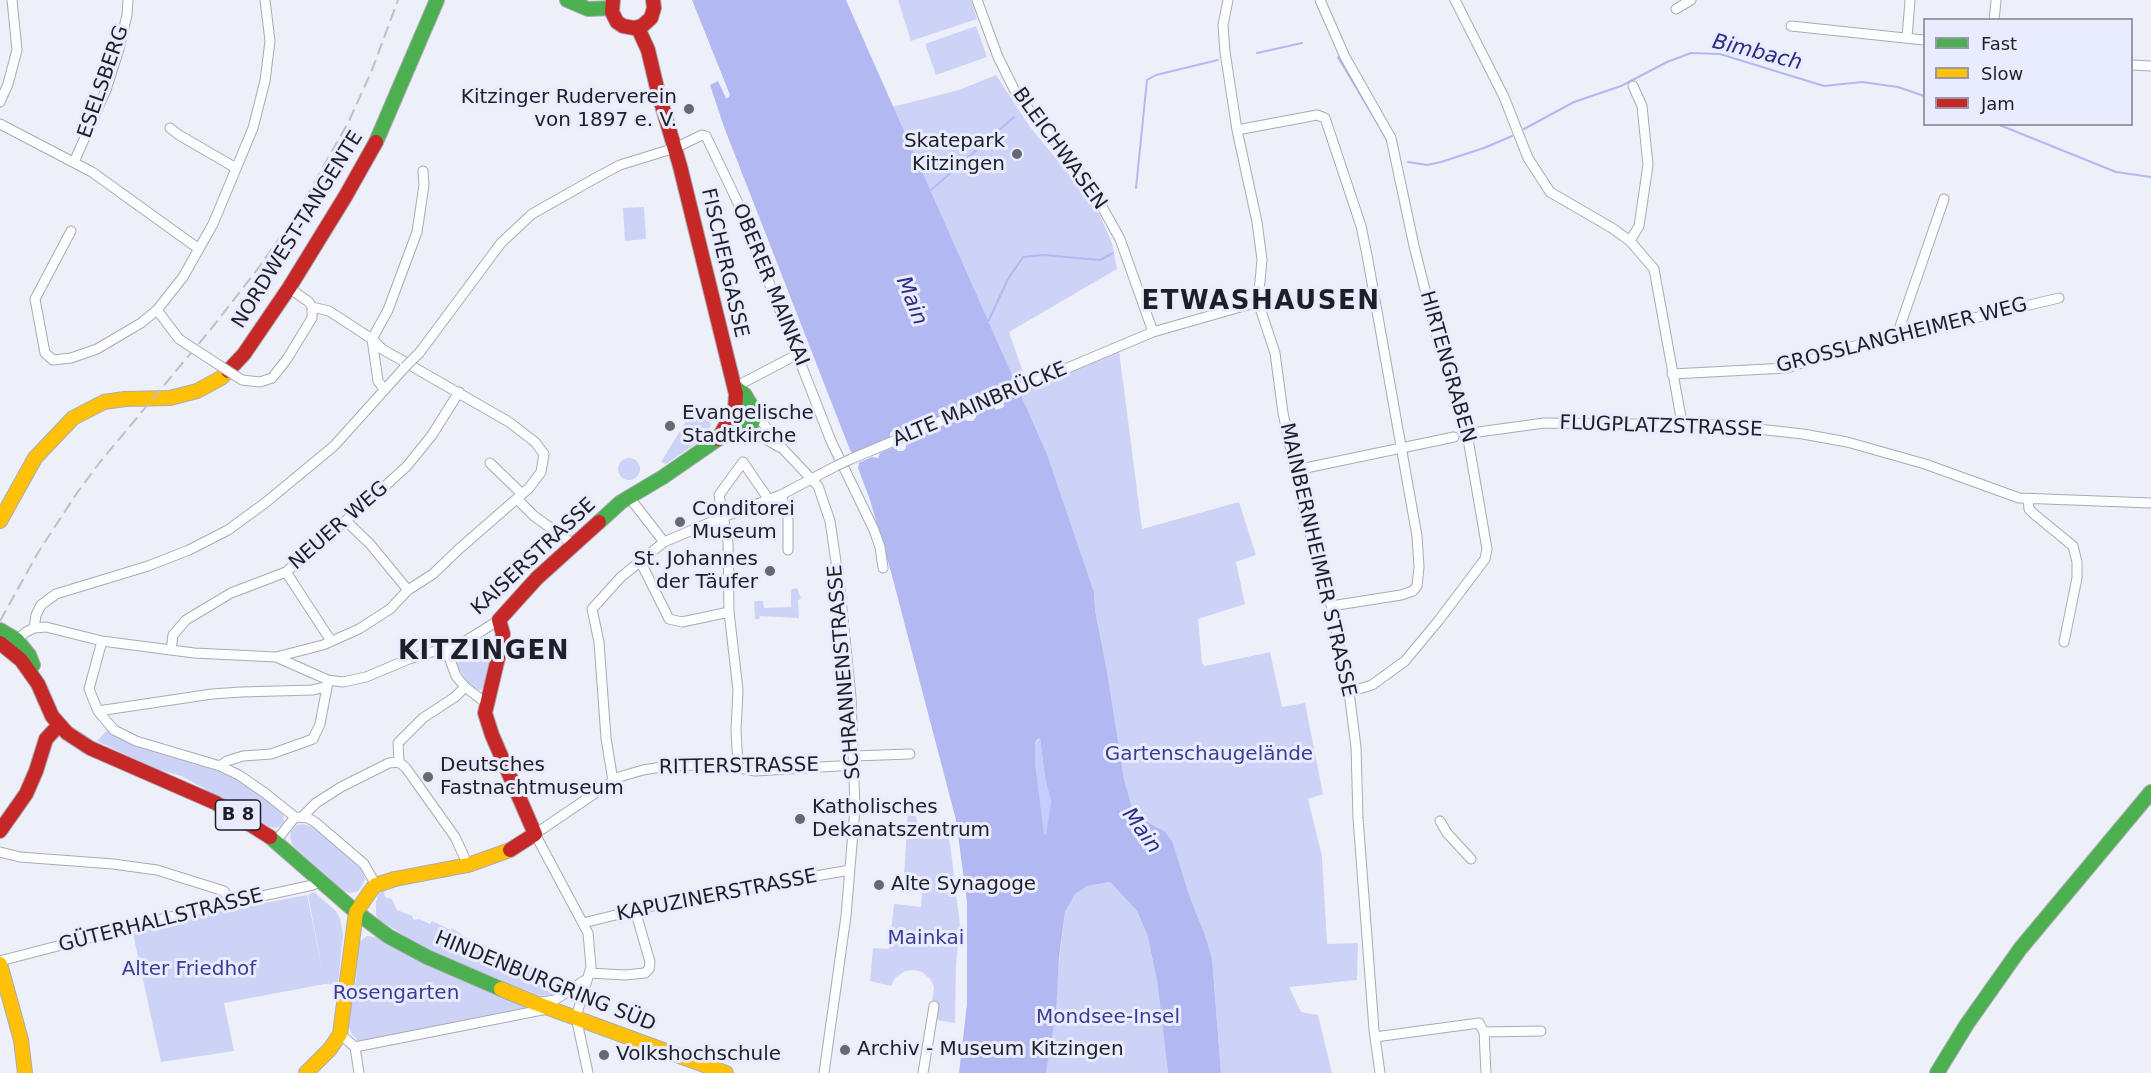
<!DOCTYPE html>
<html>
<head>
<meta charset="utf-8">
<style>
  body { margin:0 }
  #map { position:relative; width:2151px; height:1073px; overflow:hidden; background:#eef0f9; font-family:"DejaVu Sans",sans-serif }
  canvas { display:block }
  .legend { position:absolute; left:1923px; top:18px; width:210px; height:108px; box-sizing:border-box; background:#e9ecfe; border:2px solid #989aa8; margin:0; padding:8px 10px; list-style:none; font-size:18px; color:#1e1f27 }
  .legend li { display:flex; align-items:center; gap:12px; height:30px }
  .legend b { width:30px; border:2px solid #989aa8 }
</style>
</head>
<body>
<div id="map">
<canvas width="2151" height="1073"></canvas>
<ul class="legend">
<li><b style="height:8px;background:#4caf50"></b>Fast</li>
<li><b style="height:8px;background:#ffc107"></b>Slow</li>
<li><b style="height:8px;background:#c62828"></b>Jam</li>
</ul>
</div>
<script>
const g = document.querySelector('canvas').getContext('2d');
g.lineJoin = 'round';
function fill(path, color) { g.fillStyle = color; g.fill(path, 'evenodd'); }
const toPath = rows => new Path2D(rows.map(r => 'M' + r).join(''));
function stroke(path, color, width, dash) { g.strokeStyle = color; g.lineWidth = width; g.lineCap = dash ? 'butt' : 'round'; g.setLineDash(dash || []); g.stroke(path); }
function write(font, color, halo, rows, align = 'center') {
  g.font = font + ' "DejaVu Sans",sans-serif'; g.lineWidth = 6; g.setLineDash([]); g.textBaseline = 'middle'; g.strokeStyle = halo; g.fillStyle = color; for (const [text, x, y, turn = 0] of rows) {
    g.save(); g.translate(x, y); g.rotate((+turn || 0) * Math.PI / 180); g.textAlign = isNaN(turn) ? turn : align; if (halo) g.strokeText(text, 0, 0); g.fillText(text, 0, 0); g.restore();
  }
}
fill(toPath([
  [898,0,971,0,977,19,911,41],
  [976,26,987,57,936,75,925,44],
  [996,75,1030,127,1096,207,1112,243,1117,269,1009,332,1025,378,1118,343,1142,529,1239,502,1256,555,1236,562,1245,604,1198,619,1202,663,1205,666,1270,652,1282,707,1305,703,1323,794,1308,799,1322,856,1327,944,1358,943,1357,980,1289,987,1301,1012,1318,1015,1332,1073,1221,1073,1212,958,1205,935,1188,892,1149,824,1139,818,1132,808,1124,779,1107,671,1095,610,1094,592,1047,454,892,107,959,90],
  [644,207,646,239,625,241,623,208],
  [702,408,711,424,708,435,666,464,661,462,690,415,696,418],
  '618 469a11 11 0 1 1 22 0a11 11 0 1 1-22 0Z',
  [797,588,801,598,798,600,799,618,760,616,759,619,755,619,754,601,763,601,764,608,791,607,791,592,792,589],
  [480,647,489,651,491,655,485,686,480,690,475,689,468,682,459,669,456,659],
  [108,729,161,754,215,770,241,781,274,806,283,815,284,820,282,825,275,828,270,827,200,786,181,776,154,768,97,741],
  [912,801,919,829,931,827,933,832,946,830,950,843,960,926,956,964,955,1023,930,1019,934,987,930,979,922,972,914,970,905,971,895,978,891,986,870,981,873,948,889,949,894,904,921,907,923,880,904,878,908,811],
  [304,824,315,828,360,866,365,879,362,886,358,891,351,893,344,891,293,846,290,838,291,831,297,825],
  [1110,882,1137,911,1147,934,1157,980,1168,1073,1046,1073,1065,912,1075,894,1087,886],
  [387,887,388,889,384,892,385,897,392,899,397,910,412,916,414,920,419,919,430,924,432,921,451,930,452,928,467,938,566,983,567,991,559,995,541,996,459,964,411,940,380,920,376,915,376,902,378,895],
  [314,892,335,910,340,918,343,934,338,985,325,984,224,1003,234,1051,161,1062,133,934,211,913,307,895,323,973,308,895],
  [367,936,381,938,527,1007,525,1009,361,1042,358,1041,351,1033,348,1024,356,980,359,942]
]), '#cdd3f7');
fill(toPath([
  [1040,738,1045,778,1051,802,1047,835,1044,834,1035,762,1035,744]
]), '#c6ccfb');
fill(toPath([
  [692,0,846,0,1047,454,1094,592,1095,610,1107,671,1124,779,1132,808,1139,818,1164,831,1172,841,1188,892,1205,935,1212,958,1221,1073,1168,1073,1157,980,1147,934,1137,911,1110,882,1087,886,1075,894,1065,912,1059,958,1056,1012,1046,1073,959,1073,967,1004,967,902,956,820,891,572,870,500,858,468,859,464,850,450,724,127,710,85,718,81,726,98,728,98,730,95],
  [1040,738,1045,778,1051,802,1046,835,1044,833,1035,762,1035,744,1037,740]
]), '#b2b9f2');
fill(toPath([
  [1019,383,1022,392,1003,400,1004,407,996,410,993,405,976,412,976,417,973,421,967,421,964,417,906,442,906,448,903,451,898,451,894,447,880,453,878,458,872,457,856,464,851,455,890,438,890,433,894,429,899,429,902,433,960,408,960,403,964,400,968,400,972,403,990,395,992,386,998,391]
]), '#eef0f9');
stroke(toPath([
  [1257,53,1302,43],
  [1338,57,1386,138],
  [1997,124,2116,172,2151,177],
  [1524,129,1574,102,1621,86,1667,62,1691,53,1720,54,1824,86,1862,82,1898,87,1924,96],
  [1408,162,1427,165,1441,162,1484,148,1512,136],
  [1136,188,1147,80,1156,75,1218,60],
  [930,191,1014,117],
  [986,322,989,320,1008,279,1023,257,1043,255,1100,260,1113,253]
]), '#b2b9f2', 2);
const street = toPath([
  [977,0,998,57,1017,95,1079,171,1100,203,1120,239,1153,332],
  [1228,0,1223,25,1225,52,1237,130,1257,222,1262,260,1258,302,1275,353,1283,413,1307,525,1328,591,1349,692,1356,747,1358,818,1374,1030,1380,1073],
  [1320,0,1345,57,1391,138,1414,246,1437,337,1463,410,1487,549,1485,559,1439,620,1405,661,1372,685,1349,692],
  [1455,0,1504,97,1528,158,1550,192,1612,228,1630,241,1654,269,1682,423],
  [1676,9,1691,0],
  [1994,20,1996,1],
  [1791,26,1924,40],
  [1907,38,1910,0],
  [2132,65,2151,66],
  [0,102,8,84,17,50,12,0],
  [0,124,92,172,199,249],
  [170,128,179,135,236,168],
  [1237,130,1317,115,1325,118,1361,226,1367,255,1417,536,1419,567,1417,586,1413,591,1401,595,1331,606],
  [74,162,106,90,119,49,127,15,128,0],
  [71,231,35,299,45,353,53,360,71,358,97,349,141,323,157,310,183,277,213,224,253,128,265,81,270,41,265,0],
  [1630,241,1639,226,1648,165,1642,106,1633,86],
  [157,310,179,339],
  [1897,335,1944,199],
  [420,352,501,243,532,214,601,175,620,165,675,148,702,135,706,136,738,203,831,441,874,530,880,547,883,568],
  [1672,374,1787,368,1842,349,2059,298],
  [272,378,287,359,312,318,312,307],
  [735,387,798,354],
  [384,389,378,381,372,339,388,310,417,232,424,185,423,171],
  [756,414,783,449,818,486,830,521,840,589,851,697,855,808,846,916,824,1073],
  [741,430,764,438,779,447],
  [1464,434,1544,423,1722,425,1803,434,1847,442,1925,464,2019,498,2151,503],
  [851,459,1153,332,1258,302],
  [490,463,522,494],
  [1296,470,1454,437],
  [781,495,788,516,788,550],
  [629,497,664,542],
  [517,499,534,516,573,544],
  [2028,499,2029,509,2034,514,2073,546,2077,562,2077,578,2064,642],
  [346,521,370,544,408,590],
  [640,561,669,619,682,622,729,612],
  [286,572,331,641],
  [34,628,36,615,41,605,56,594,148,566,189,550,228,530,265,503,334,446,405,367],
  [17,640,26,632,34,628,46,627,102,641,194,653,276,657,328,680,343,682,366,677,409,659,464,642,499,620],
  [102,641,89,689,98,711,114,730,136,741,220,766,239,775,265,793,295,817,308,818,315,822,364,864,376,885],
  [446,649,456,676,465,687,486,703],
  [171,650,173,635,186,620,231,593,286,572,372,498,407,466,432,435,459,392],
  [276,657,323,645,359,629,390,609,408,590,433,574,459,549,529,488,541,472,544,454,535,442,509,422,382,349,372,339,329,311,312,307,309,302,289,288],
  [98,711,212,694,241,692,312,690,326,687],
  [854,756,910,754],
  [399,762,398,743,423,718,455,697,465,687],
  [220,766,227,761,243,756,271,754,313,739,320,724,328,682],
  [738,767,736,730,738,690,729,612,728,542,719,495,743,462,769,500],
  [613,781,606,738,599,642,592,609,621,577,664,542,723,517,781,495,836,466],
  [302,817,316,803,341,787,389,763,399,762,406,768,455,837,468,865],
  [1440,821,1447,833,1471,859],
  [276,841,295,817],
  [0,852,20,857,113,864,157,870,224,891,230,902],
  [583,923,677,900,850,870],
  [0,961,193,911,313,885,321,881],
  [589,973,625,975,645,973,649,969,650,962,635,910],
  [542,1002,555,1000,585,980],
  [1484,1032,1541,1031],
  [340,1034,355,1047,359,1073],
  [1375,1037,1479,1023,1484,1032,1486,1073],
  [355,1047,547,1009],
  [588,1073,576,1017,591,967,588,933,535,834,619,777,643,770,668,766,721,764,755,771,854,765],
  [923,1073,934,1006]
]);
const fast = toPath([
  [567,0,588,9,612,8],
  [376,142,437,0],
  [599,522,621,502,663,477,718,439,751,425,756,414,745,395,735,387],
  [0,630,17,640,29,655,33,665],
  [270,837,356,912,388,936,427,957,501,989],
  [1937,1073,1967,1024,2020,949,2151,792]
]);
const slow = toPath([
  [0,521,35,458,73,418,104,402,125,399,170,398,197,391,221,378,228,371],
  [0,964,21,1040,25,1073],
  [501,989,535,1003,726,1073],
  [306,1073,330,1049,340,1034,356,912,372,889,376,885,395,879,468,865,510,850]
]);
const jam = toPath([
  [613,0,612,12,617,22,623,26,634,28,642,26,651,18,654,8,653,0],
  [638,28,648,50,658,92,680,166,736,394,735,409,718,439],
  [228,371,244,354,289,288,345,197,376,142],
  [0,643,21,660,38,684,52,716,67,733,90,748,216,803,270,837],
  [0,831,26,794,36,771,46,739,59,725],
  [510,850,535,834,492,735,485,713,502,641,503,634,499,620,537,578,599,522]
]);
stroke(street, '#aaabb3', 11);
stroke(fast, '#aaabb3', 16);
stroke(slow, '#aaabb3', 16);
stroke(jam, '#aaabb3', 16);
stroke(street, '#fcfdfe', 9);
stroke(fast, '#4caf50', 14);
stroke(slow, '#ffc107', 14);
stroke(jam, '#c62828', 14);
stroke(toPath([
  [0,621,39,551,77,493,100,462,211,329,260,266,300,208,349,121,372,70,398,0]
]), '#bfc0c3', 2, [12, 6]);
const streetBridge = toPath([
  [179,339,242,380,260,382,272,378],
  [405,367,420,352],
  [836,466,851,459]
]);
stroke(streetBridge, '#aaabb3', 11, []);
stroke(streetBridge, '#fcfdfe', 9);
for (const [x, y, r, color] of [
  [689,109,6,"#676870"],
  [1017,154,6,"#676870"],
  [670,426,6,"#676870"],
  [680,522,6,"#676870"],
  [770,571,6,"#676870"],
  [428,777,6,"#676870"],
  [800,819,6,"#676870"],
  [879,885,6,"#676870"],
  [845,1050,6,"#676870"],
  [604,1055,6,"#676870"]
]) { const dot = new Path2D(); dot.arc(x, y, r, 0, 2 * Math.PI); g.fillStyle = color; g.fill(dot); stroke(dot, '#e9ecfe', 2); }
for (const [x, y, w] of [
  [238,815,45]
]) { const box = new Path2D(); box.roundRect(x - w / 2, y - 15, w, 30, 4.5); g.fillStyle = '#e9ecfe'; g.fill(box); stroke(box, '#1e1f27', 1.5); }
write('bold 18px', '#1e1f27', null, [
  ["B 8",238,815]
]);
write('20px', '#1e1f27', '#e9ecfe', [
  ["ESELSBERG",104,82,-71],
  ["BLEICHWASEN",1059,149,54],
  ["NORDWEST-TANGENTE",298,230,-58],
  ["FISCHERGASSE",724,263,77],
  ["OBERER MAINKAI",770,285,68],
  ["GROSSLANGHEIMER WEG",1902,336,-14],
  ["HIRTENGRABEN",1447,367,74],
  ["ALTE MAINBRÜCKE",980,405,-23],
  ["FLUGPLATZSTRASSE",1661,427,2],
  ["NEUER WEG",339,526,-41],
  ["KAISERSTRASSE",534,557,-43],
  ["MAINBERNHEIMER STRASSE",1317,560,77],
  ["SCHRANNENSTRASSE",845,672,-95],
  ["RITTERSTRASSE",739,767,-1],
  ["KAPUZINERSTRASSE",717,896,-11],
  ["GÜTERHALLSTRASSE",161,921,-14],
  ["HINDENBURGRING SÜD",545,982,22]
]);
write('20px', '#1e1f27', '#e9ecfe', [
  ["Kitzinger Ruderverein",677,98,"right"],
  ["von 1897 e. V.",677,121,"right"],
  ["Skatepark",1005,142,"right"],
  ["Kitzingen",1005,165,"right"],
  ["Evangelische",682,414],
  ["Stadtkirche",682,437],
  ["Conditorei",692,510],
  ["Museum",692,533],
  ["St. Johannes",758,560,"right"],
  ["der Täufer",758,583,"right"],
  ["Deutsches",440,766],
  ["Fastnachtmuseum",440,789],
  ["Katholisches",812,808],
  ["Dekanatszentrum",812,831],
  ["Alte Synagoge",891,885],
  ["Archiv - Museum Kitzingen",857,1050],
  ["Volkshochschule",616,1055]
], 'left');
write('20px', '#3d3d96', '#e9ecfe', [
  ["Gartenschaugelände",1209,755],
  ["Mainkai",926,939],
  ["Alter Friedhof",189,970],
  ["Rosengarten",396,994],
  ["Mondsee-Insel",1108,1018]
]);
write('italic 21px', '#2f2c83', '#e9ecfe', [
  ["Bimbach",1757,53,14],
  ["Main",911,301,68],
  ["Main",1141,831,54]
]);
g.letterSpacing = '1.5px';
write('bold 26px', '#1e1f27', '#e9ecfe', [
  ["ETWASHAUSEN",1261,302],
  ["KITZINGEN",484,652]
]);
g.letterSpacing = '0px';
</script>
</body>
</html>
